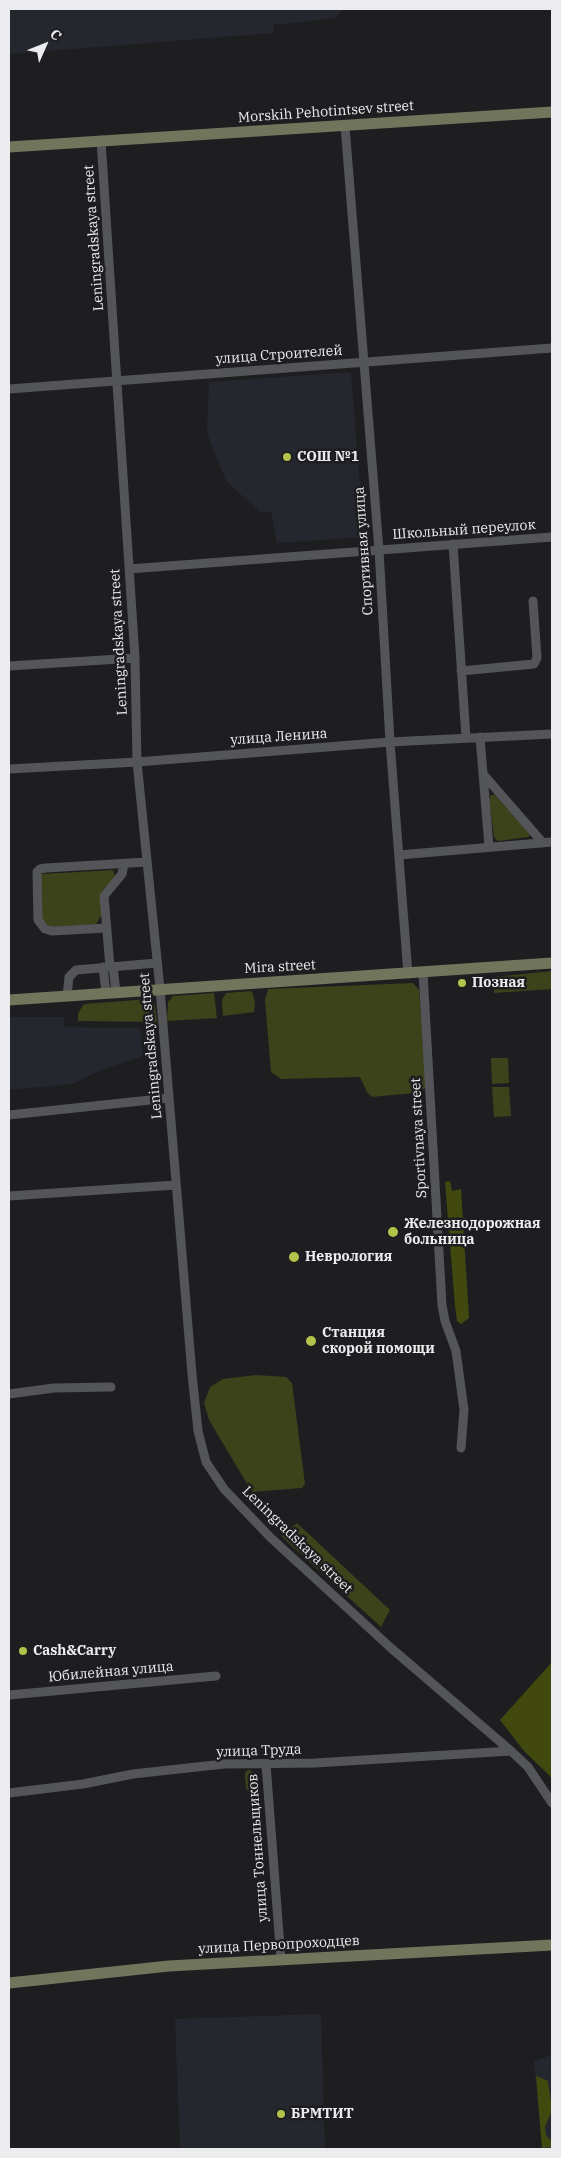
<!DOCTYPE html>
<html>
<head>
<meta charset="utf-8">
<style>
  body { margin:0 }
  #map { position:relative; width:561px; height:2158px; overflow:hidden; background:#1e1e21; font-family:"IBM Plex Serif",serif }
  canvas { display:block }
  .frame { position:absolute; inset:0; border:10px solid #ececee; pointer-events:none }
  .north { position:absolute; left:20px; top:20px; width:50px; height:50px; -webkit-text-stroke:4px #1e1e21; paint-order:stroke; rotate:46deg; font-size:14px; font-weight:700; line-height:20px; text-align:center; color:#ececee }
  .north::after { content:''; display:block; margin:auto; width:18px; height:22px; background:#ececee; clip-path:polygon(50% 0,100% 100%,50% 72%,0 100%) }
</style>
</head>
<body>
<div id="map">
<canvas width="561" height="2158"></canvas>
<div class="frame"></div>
<div class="north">С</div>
</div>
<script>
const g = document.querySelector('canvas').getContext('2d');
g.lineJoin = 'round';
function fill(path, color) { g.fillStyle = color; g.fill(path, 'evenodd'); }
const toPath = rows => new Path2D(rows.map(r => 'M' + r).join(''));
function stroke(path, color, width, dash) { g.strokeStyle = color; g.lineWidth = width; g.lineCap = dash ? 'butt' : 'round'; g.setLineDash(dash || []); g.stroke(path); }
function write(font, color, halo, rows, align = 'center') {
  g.font = font + ' "IBM Plex Serif",serif'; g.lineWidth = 5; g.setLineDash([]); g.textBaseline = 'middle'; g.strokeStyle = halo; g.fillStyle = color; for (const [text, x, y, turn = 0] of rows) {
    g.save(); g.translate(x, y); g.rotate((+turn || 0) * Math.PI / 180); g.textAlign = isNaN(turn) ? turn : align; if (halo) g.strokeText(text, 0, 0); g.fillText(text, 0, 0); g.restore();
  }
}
fill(toPath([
  [9,9,343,9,336,18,274,25,274,33,9,54],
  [351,372,364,537,277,543,271,512,260,512,226,481,207,433,209,382],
  [9,1017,64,1017,65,1027,140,1028,143,1056,99,1071,73,1084,9,1090],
  [321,2014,325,2149,180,2149,175,2019],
  [552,2055,552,2149,542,2149,534,2061]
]), '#25272f');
fill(toPath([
  [491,795,495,795,530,834,528,837,498,841,494,837,489,800],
  [113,870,115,876,113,879,101,892,101,916,96,924,51,927,42,920,40,876,42,874],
  [552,971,552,989,494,993,493,977],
  [413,983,419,990,426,1088,414,1093,372,1097,367,1092,360,1077,281,1079,271,1072,265,1000,268,989],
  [252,991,255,1002,254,1012,223,1016,222,1000,226,993],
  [214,993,217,1018,167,1021,168,1002,173,996],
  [149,999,155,1005,157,1022,78,1021,78,1013,84,1004],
  [491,1058,508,1058,509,1083,492,1084],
  [492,1087,509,1087,511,1116,494,1117],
  [256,1375,286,1377,292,1383,305,1484,302,1488,252,1492,209,1420,204,1403,210,1387,223,1379],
  [297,1523,390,1610,381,1627,281,1536],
  [250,1770,256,1775,257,1787,253,1792,248,1791,246,1788,245,1775,246,1771]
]), '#3c4219');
fill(toPath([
  [450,1181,452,1191,461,1189,469,1318,461,1324,457,1321,455,1306,445,1182],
  [552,1662,552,1778,524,1751,500,1720],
  [536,2076,548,2081,552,2110,545,2127,546,2136,552,2141,552,2147,542,2148]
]), '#42490e');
stroke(toPath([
  [345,126,379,550,390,742,408,974],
  [101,140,135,658,137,762,160,989,192,1374,198,1431,206,1462,224,1489,271,1538,391,1648,511,1751,528,1767,552,1803],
  [9,389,552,348],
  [453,544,466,738],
  [129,569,552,537],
  [9,666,135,658],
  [461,671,534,664,537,658,533,601],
  [480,737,489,847],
  [9,769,137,762,390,742,552,734],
  [483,774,543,843],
  [399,855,552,842],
  [106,928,52,931,45,929,38,920,37,872,40,869,46,868,147,862],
  [113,966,116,992],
  [103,967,106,993],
  [110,967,104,896,122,874,124,864],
  [423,973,442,1305,445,1321,456,1351,464,1410,461,1448],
  [67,996,69,977,76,970,157,963],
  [9,1115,169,1098],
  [9,1196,176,1185],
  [9,1394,54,1388,111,1387],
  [9,1695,216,1676],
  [266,1764,281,1960],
  [9,1793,83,1784,133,1774,224,1764,315,1763,511,1751]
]), '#545558', 9);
stroke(toPath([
  [9,147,552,112],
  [9,1000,552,963],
  [9,1983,169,1966,552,1945]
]), '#70755c', 11);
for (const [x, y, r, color] of [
  [287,457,5,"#b2c24b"],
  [462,983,5,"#b2c24b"],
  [393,1232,6,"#b2c24b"],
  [294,1257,6,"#b2c24b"],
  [311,1341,6,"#b2c24b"],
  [23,1651,5,"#b2c24b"],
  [281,2114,5,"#b2c24b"]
]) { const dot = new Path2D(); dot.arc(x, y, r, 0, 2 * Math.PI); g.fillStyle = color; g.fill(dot); stroke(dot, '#1e1e21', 2); }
write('14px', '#ececee', '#1e1e21', [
  ["Morskih Pehotintsev street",326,112,-4],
  ["Leningradskaya street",94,238,-94],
  ["улица Строителей",279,355,-4],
  ["Школьный переулок",464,530,-4],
  ["Спортивная улица",364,551,-94],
  ["Leningradskaya street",119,642,-93],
  ["улица Ленина",279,737,-4],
  ["Mira street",280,967,-3],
  ["Leningradskaya street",151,1046,-95],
  ["Sportivnaya street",419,1138,-93],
  ["Leningradskaya street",297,1540,44],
  ["Юбилейная улица",111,1672,-5],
  ["улица Труда",259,1751,-2],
  ["улица Тоннельщиков",258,1848,-94],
  ["улица Первопроходцев",279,1945,-3]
]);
write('bold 14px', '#ececee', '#1e1e21', [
  ["СОШ №1",297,457],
  ["Позная",472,983],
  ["Железнодорожная",404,1224],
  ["больница",404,1240],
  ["Неврология",305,1257],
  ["Станция",322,1333],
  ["скорой помощи",322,1349],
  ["Cash&Carry",33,1651],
  ["БРМТИТ",291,2114]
], 'left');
</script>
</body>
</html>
